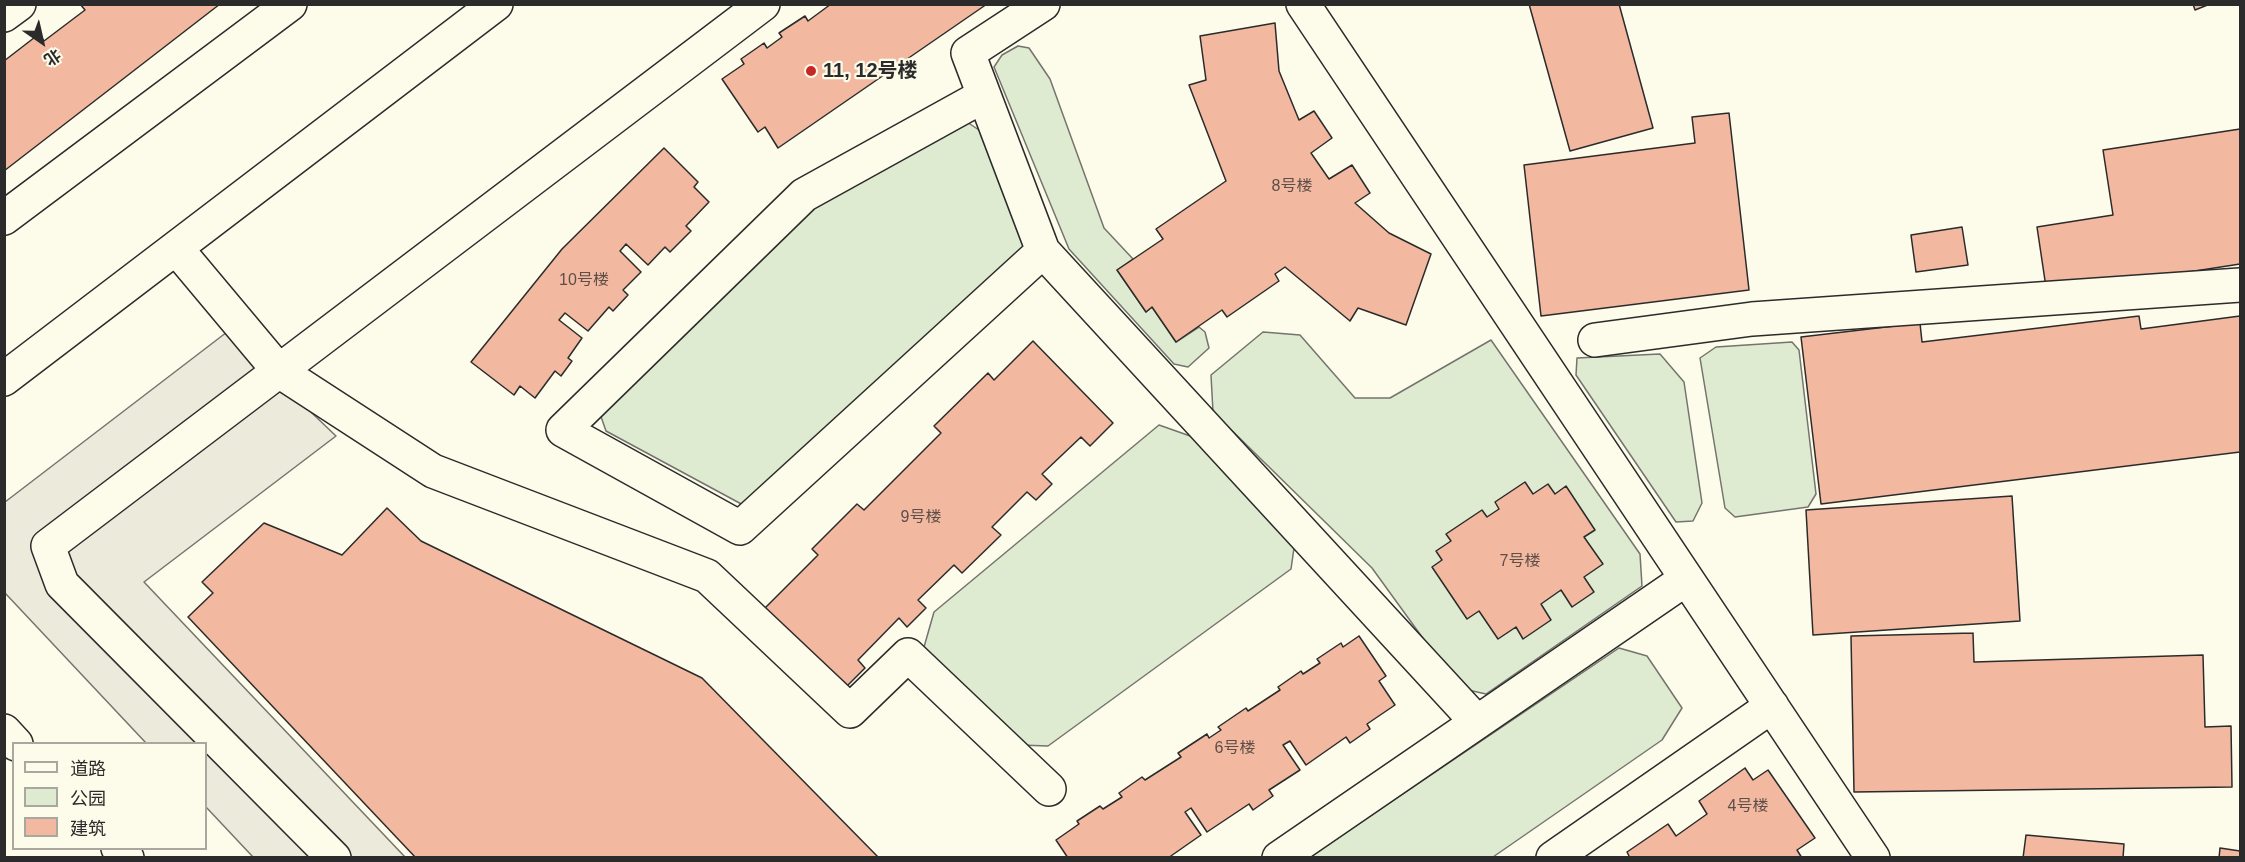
<!DOCTYPE html>
<html>
<head>
<meta charset="utf-8">
<style>
  body { margin:0 }
  #map { position:relative; width:2245px; height:862px; overflow:hidden; background:#fdfbea; font-family:Arial,"Noto Sans SC",sans-serif }
  canvas { display:block }
  .frame { position:absolute; inset:0; border:6px solid #2b2b2b; pointer-events:none }
  .legend { position:absolute; left:12px; top:742px; width:195px; height:108px; box-sizing:border-box; background:#fdfbea; border:2px solid #a9a89e; margin:0; padding:8px 10px; list-style:none; font-size:18px; color:#2b2b2b }
  .legend li { display:flex; align-items:center; gap:12px; height:30px }
  .legend b { width:30px; border:2px solid #a9a89e }
  .north { position:absolute; left:12px; top:12px; width:60px; height:60px; -webkit-text-stroke:4px #fdfbea; paint-order:stroke; rotate:146deg; font-size:16px; font-weight:700; line-height:24px; text-align:center; color:#2b2b2b }
  .north::after { content:''; display:block; margin:auto; width:21px; height:27px; background:#2b2b2b; clip-path:polygon(50% 0,100% 100%,50% 72%,0 100%) }
</style>
</head>
<body>
<div id="map">
<canvas width="2245" height="862"></canvas>
<div class="frame"></div>
<ul class="legend">
<li><b style="height:8px;background:#fdfbea"></b>道路</li>
<li><b style="height:16px;background:#deebd1"></b>公园</li>
<li><b style="height:16px;background:#f2b8a0"></b>建筑</li>
</ul>
<div class="north">北</div>
</div>
<script>
const g = document.querySelector('canvas').getContext('2d');
g.lineJoin = 'round';
function fill(path, color) { g.fillStyle = color; g.fill(path, 'evenodd'); }
const toPath = rows => new Path2D(rows.map(r => 'M' + r).join(''));
function stroke(path, color, width, dash) { g.strokeStyle = color; g.lineWidth = width; g.lineCap = dash ? 'butt' : 'round'; g.setLineDash(dash || []); g.stroke(path); }
function write(font, color, halo, rows, align = 'center') {
  g.font = font + ' Arial,"Noto Sans SC",sans-serif'; g.lineWidth = 4.5; g.setLineDash([]); g.textBaseline = 'middle'; g.strokeStyle = halo; g.fillStyle = color; for (const [text, x, y, turn = 0] of rows) {
    g.save(); g.translate(x, y); g.rotate((+turn || 0) * Math.PI / 180); g.textAlign = isNaN(turn) ? turn : align; if (halo) g.strokeText(text, 0, 0); g.fillText(text, 0, 0); g.restore();
  }
}
const green = toPath([
  [1018,46,1029,48,1050,79,1104,228,1133,259,1117,270,1146,312,1152,307,1176,342,1199,327,1205,332,1209,348,1188,367,1174,364,1069,249,994,67,1002,55,1018,46],
  [961,118,991,138,1029,238,1020,259,745,506,606,431,598,408,808,205,961,118],
  [1263,332,1300,335,1355,398,1390,398,1491,340,1640,554,1642,586,1486,694,1459,688,1372,568,1213,412,1211,375,1263,332],
  [1792,342,1799,350,1816,494,1808,507,1735,517,1725,508,1700,358,1716,347,1792,342],
  [1660,354,1684,382,1702,503,1693,521,1676,522,1576,375,1577,358,1660,354],
  [1159,425,1193,437,1295,541,1291,569,1048,746,1020,745,924,647,934,612,1159,425],
  [1619,648,1647,656,1682,708,1662,740,1493,857,1308,858,1619,648]
]);
fill(green, '#deebd1');
stroke(green, '#74746e', 1.5);
const parking = toPath([
  [227,332,336,436,144,582,405,857,253,857,206,807,206,744,146,743,5,593,5,502,227,332]
]);
fill(parking, '#eceadb');
stroke(parking, '#74746e', 1.5);
const building = toPath([
  [80,4,220,4,4,171,4,61,39,34,44,41,85,10,80,4],
  [831,4,987,4,778,148,765,127,758,132,722,79,744,64,741,59,764,43,767,48,782,37,779,33,805,16,808,21,831,4],
  [1529,4,1619,4,1653,128,1570,151,1529,4],
  [2193,4,2210,4,2195,10,2193,4],
  [1275,23,1279,71,1299,120,1314,111,1332,138,1311,153,1329,179,1352,165,1370,193,1355,203,1389,233,1431,254,1406,325,1358,308,1350,321,1285,267,1275,274,1279,281,1227,317,1222,310,1176,342,1152,307,1146,312,1117,270,1163,239,1156,229,1226,181,1189,85,1206,80,1200,36,1275,23],
  [1729,113,1749,290,1541,316,1524,165,1695,143,1692,117,1729,113],
  [2240,129,2240,264,2047,294,2037,227,2113,215,2103,150,2240,129],
  [664,148,698,182,694,187,709,202,686,226,691,231,670,252,665,247,648,265,626,244,620,251,641,272,623,290,628,295,613,311,609,307,588,331,565,313,559,320,582,338,568,358,572,361,561,376,555,371,535,398,520,386,514,395,471,362,562,249,664,148],
  [1962,227,1968,265,1916,272,1911,235,1962,227],
  [2139,316,2141,329,2240,316,2240,452,1821,504,1801,337,1920,323,1922,342,2139,316],
  [1033,341,1113,423,1090,446,1081,437,1042,474,1052,484,1036,500,1027,492,992,527,1001,535,962,573,954,565,918,600,926,608,907,627,899,618,858,660,865,668,842,691,762,611,818,555,812,549,857,504,864,510,941,433,934,426,988,373,994,380,1033,341],
  [1525,482,1533,494,1548,484,1555,494,1566,486,1595,530,1584,537,1603,564,1584,577,1594,592,1572,607,1561,590,1541,604,1551,620,1523,639,1516,627,1498,639,1479,611,1467,619,1432,567,1442,560,1436,551,1451,541,1446,534,1482,510,1487,517,1499,509,1495,502,1525,482],
  [2012,496,2020,621,1813,635,1806,510,2012,496],
  [387,508,421,541,702,678,879,858,416,858,188,617,213,593,202,582,264,523,342,555,387,508],
  [1973,633,1974,662,2203,655,2205,727,2231,726,2232,787,1854,792,1851,636,1973,633],
  [1359,636,1386,676,1379,681,1395,705,1367,724,1370,729,1350,743,1346,737,1306,765,1290,741,1283,745,1300,770,1269,790,1273,796,1253,810,1249,804,1207,832,1191,808,1185,812,1201,835,1168,858,1068,858,1056,840,1079,824,1077,821,1100,806,1103,809,1122,797,1119,793,1142,777,1145,780,1181,757,1178,753,1207,734,1209,738,1221,730,1218,727,1246,708,1248,711,1280,690,1278,687,1301,671,1303,674,1320,663,1317,659,1341,643,1343,647,1359,636],
  [1745,768,1753,780,1768,770,1815,838,1797,850,1802,858,1630,858,1627,852,1668,824,1676,836,1707,814,1699,801,1745,768],
  [2026,835,2124,844,2123,858,2023,858,2026,835],
  [2220,848,2240,851,2240,858,2219,858,2220,848]
]);
fill(building, '#f2b8a0');
stroke(building, '#2b2b2b', 1.5);
const minor = toPath([
  [1043,4,968,53,1043,251,1476,721],
  [1303,4,1873,858],
  [4,15,19,4],
  [983,96,804,195,563,430,740,528,1043,251],
  [4,218,290,4],
  [176,248,279,371,433,471,707,576,850,711,908,655,1049,789],
  [1595,340,1752,319,2240,285],
  [4,379,496,4],
  [334,858,62,584,48,546,763,4],
  [1279,858,1686,579],
  [1553,858,1772,706]
]);
const major = toPath([
  [4,731,16,744],
  [118,848,127,858]
]);
stroke(minor, '#2b2b2b', 36);
stroke(major, '#2b2b2b', 36);
stroke(minor, '#fdfbea', 33);
stroke(major, '#fdfbea', 33);
for (const [x, y, r, color] of [
  [811,71,6,"#c62828"]
]) { const dot = new Path2D(); dot.arc(x, y, r, 0, 2 * Math.PI); g.fillStyle = color; g.fill(dot); stroke(dot, '#fdfbea', 2); }
write('16px', '#5d4e48', null, [
  ["8号楼",1292,187],
  ["10号楼",584,281],
  ["9号楼",921,518],
  ["7号楼",1520,562],
  ["6号楼",1235,749],
  ["4号楼",1748,807]
]);
write('bold 20px', '#2b2b2b', '#fdfbea', [
  ["11, 12号楼",823,71]
], 'left');
</script>
</body>
</html>
